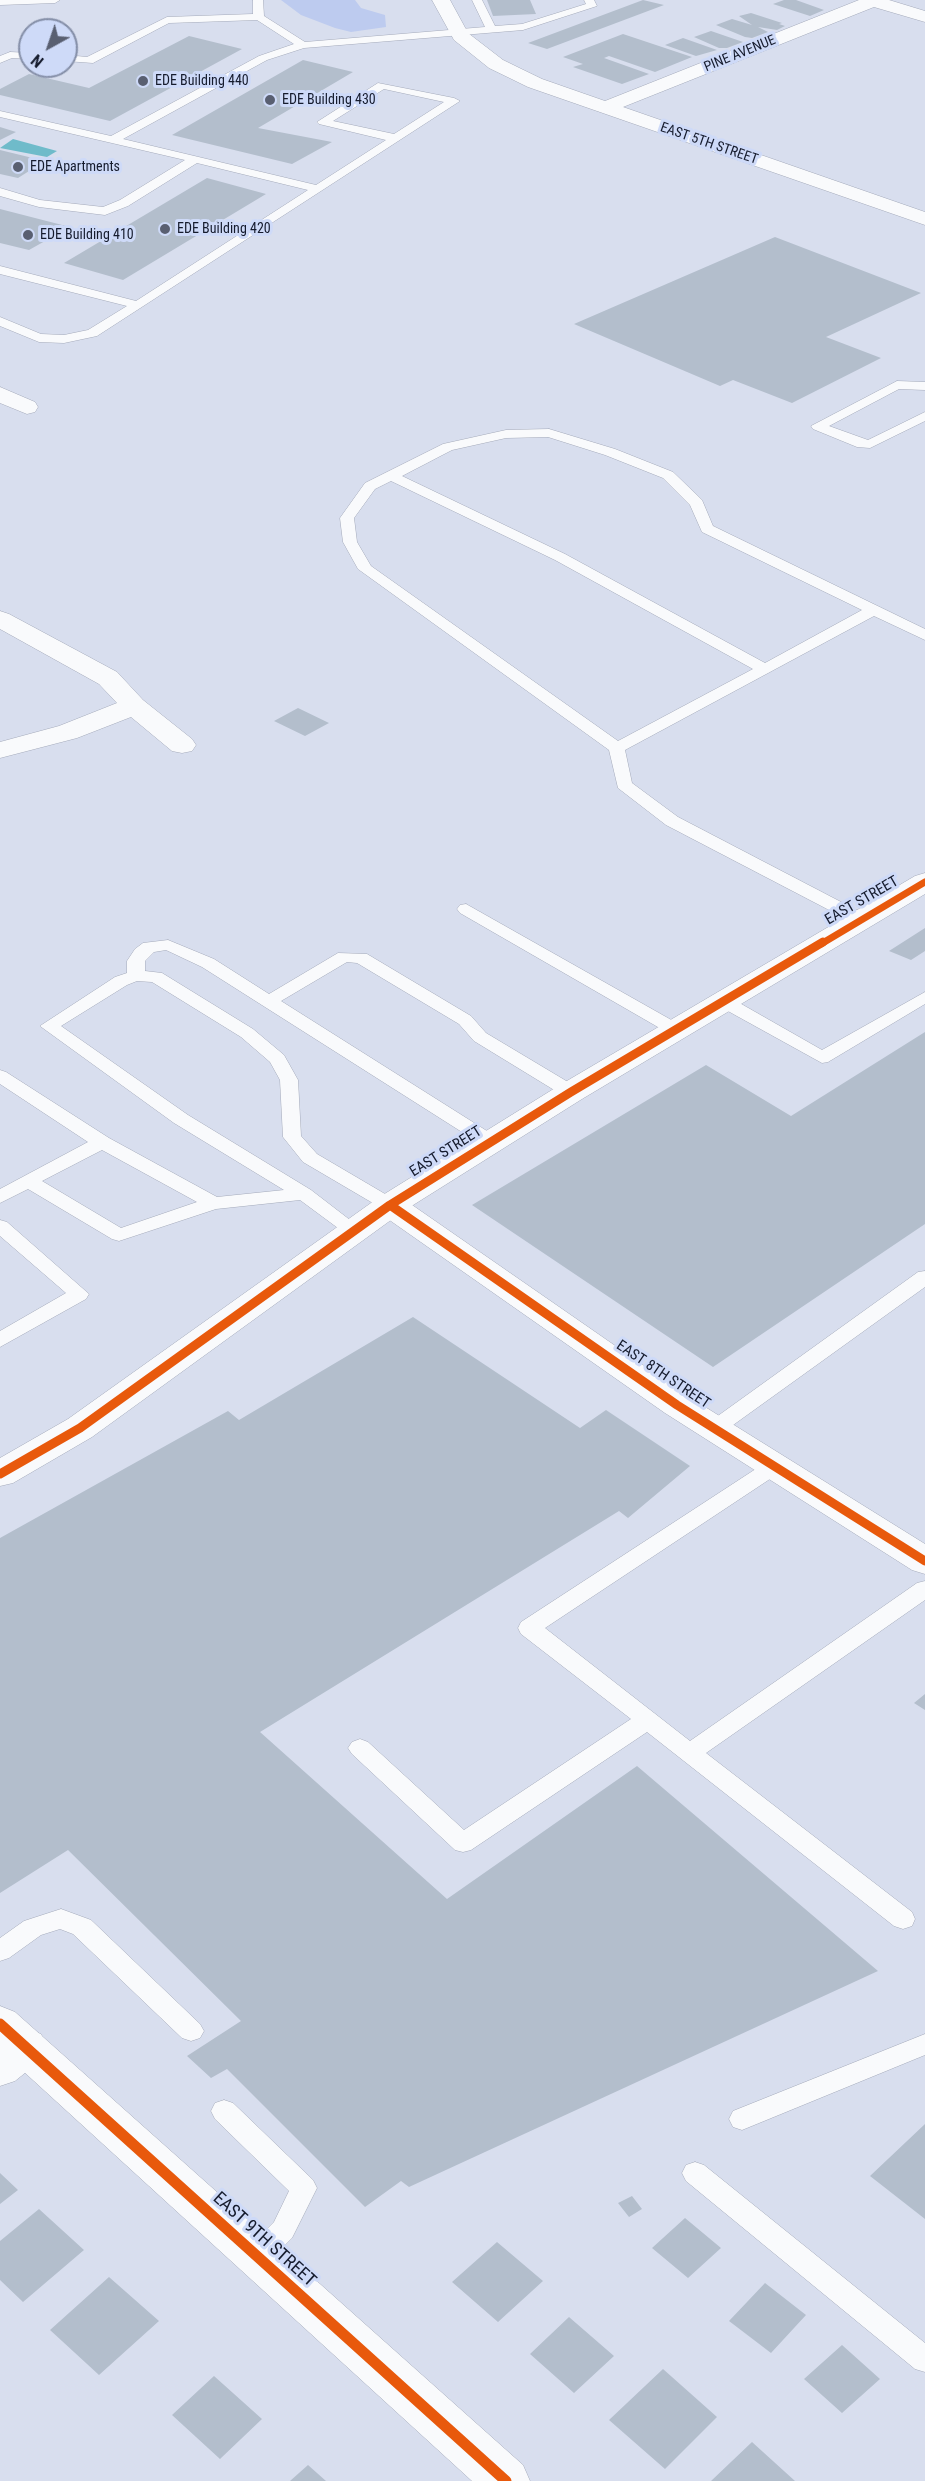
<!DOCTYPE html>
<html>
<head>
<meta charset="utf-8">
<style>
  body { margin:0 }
  #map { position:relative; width:925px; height:2481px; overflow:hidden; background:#d8deee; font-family:"Roboto Condensed",sans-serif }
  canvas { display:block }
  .north { position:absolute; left:18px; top:18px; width:60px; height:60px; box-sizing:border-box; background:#cedaf8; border:2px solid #848ea7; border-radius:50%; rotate:220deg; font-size:16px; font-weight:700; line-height:24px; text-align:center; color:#151b2d }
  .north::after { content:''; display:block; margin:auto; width:21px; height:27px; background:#595f71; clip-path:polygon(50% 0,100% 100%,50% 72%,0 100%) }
</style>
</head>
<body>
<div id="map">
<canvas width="925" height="2481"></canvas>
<div class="north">N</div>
</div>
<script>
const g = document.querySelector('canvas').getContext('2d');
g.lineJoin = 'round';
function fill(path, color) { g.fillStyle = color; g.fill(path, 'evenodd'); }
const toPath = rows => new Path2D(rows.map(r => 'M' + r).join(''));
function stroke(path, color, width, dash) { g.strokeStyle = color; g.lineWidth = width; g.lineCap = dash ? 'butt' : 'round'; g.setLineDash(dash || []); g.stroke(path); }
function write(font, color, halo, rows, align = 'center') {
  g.font = font + ' "Roboto Condensed",sans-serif'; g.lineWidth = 6; g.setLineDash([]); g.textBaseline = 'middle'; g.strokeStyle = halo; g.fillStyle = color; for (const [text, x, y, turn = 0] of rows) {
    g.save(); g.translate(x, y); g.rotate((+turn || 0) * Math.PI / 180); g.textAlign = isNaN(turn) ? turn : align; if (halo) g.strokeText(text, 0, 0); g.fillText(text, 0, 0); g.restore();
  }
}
fill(toPath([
  [281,0,355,0,361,8,385,15,386,27,351,32,335,28,301,15]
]), '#bdcbef');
fill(toPath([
  [13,139,57,151,47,157,0,148]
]), '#6fbbca');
fill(toPath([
  [487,0,530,0,536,14,493,16],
  [643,0,664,5,547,49,528,43],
  [784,0,796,0,824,10,810,16,773,4],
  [751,13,782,23,779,24,785,26,777,30,758,27,768,32,752,38,745,37,716,25,732,19,752,25,739,16],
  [711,31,743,42,727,48,719,48,694,37],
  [623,34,692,57,655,72,609,56,604,58,649,74,622,84,573,67,583,64,563,57],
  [189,36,242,49,110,121,0,95,0,89,29,74,89,88],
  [683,38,717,50,696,56,665,45],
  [303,60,353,72,258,128,332,142,292,164,172,135],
  [0,127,16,132,0,140],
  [0,150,45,161,18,178,0,174],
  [207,178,266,194,123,280,64,263],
  [0,209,70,227,29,250,0,243],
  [775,237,921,293,826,337,881,358,792,403,733,380,720,386,574,324],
  [298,708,329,723,305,736,274,721],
  [925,928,925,951,911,960,889,951],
  [925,1032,925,1224,713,1367,472,1205,706,1065,791,1116],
  [413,1317,580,1428,606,1410,690,1466,628,1518,619,1511,260,1732,447,1899,637,1766,878,1971,409,2187,401,2181,365,2207,227,2069,211,2078,187,2056,241,2021,68,1850,0,1893,0,1538,228,1411,239,1420],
  [925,1694,925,1710,914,1703],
  [925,2124,925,2219,870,2176],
  [0,2173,18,2190,0,2204],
  [632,2196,642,2209,629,2217,618,2203],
  [39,2209,84,2250,23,2302,0,2280,0,2241],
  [685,2218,721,2248,688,2278,652,2248],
  [497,2242,543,2281,498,2322,452,2282],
  [109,2277,159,2321,99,2375,50,2330],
  [765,2283,806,2315,771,2353,729,2321],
  [569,2317,614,2356,574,2393,530,2354],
  [842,2345,880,2379,842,2413,804,2379],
  [663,2369,717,2417,665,2469,609,2420],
  [214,2376,262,2419,220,2459,172,2415],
  [752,2442,795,2481,711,2481],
  [308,2465,326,2481,290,2481]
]), '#b3becc');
const lane = toPath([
  [0,0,60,0,55,3,0,5,0,0],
  [253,0,263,0,264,16,305,42,485,27,472,0,482,0,495,26,522,24,586,4,584,0,594,0,597,6,523,30,304,48,267,60,123,139,316,185,386,140,319,124,317,122,378,83,454,98,460,101,97,336,64,343,39,342,0,326,0,317,41,334,64,335,88,330,127,306,0,274,0,266,136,301,308,190,197,163,128,206,105,215,39,207,0,196,0,188,40,200,103,207,120,200,185,160,0,117,0,111,111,136,259,56,294,44,257,20,169,23,93,63,66,61,66,55,87,57,167,17,253,14,253,0],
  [384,89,444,102,394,134,333,121,384,89],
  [10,52,30,53,30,59,12,58,0,63,0,56,10,52],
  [897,381,925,382,925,390,899,389,829,426,868,440,925,412,925,421,870,448,857,447,813,429,811,426,897,381],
  [549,429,615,449,673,472,702,500,713,526,925,629,925,640,874,616,625,750,632,783,678,817,866,915,869,919,866,923,854,923,666,825,618,788,609,750,358,569,343,542,340,518,365,483,443,444,506,430,549,429],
  [548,437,605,455,663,478,690,505,702,532,862,610,765,663,565,554,402,476,452,450,506,438,548,437],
  [391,481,555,560,753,669,618,741,371,566,357,542,354,518,375,489,391,481],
  [466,904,682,1026,685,1030,682,1034,670,1034,460,913,457,909,460,905,466,904],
  [168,940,214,959,269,994,338,953,367,954,471,1016,486,1033,578,1088,580,1092,578,1096,571,1098,564,1096,474,1041,459,1024,357,963,347,962,281,1001,498,1138,500,1142,498,1146,484,1146,202,967,166,950,154,952,145,961,145,971,162,973,253,1029,284,1055,298,1080,301,1136,317,1154,397,1201,400,1205,397,1209,383,1209,303,1162,283,1137,280,1080,270,1062,241,1037,152,982,137,981,127,985,61,1026,188,1115,311,1190,363,1230,360,1234,353,1236,346,1234,300,1200,216,1209,119,1241,112,1239,28,1189,0,1203,0,1189,88,1142,0,1084,0,1070,6,1072,109,1138,217,1197,284,1190,174,1123,40,1026,115,977,127,973,127,961,135,949,143,943,168,940],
  [102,1150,197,1202,121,1228,42,1181,102,1150],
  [925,992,925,1004,828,1062,822,1063,717,1005,714,1001,717,997,723,996,729,997,822,1050,925,992],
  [0,1220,7,1222,89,1294,86,1299,0,1347,0,1331,66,1293,0,1236,0,1220],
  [925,1271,925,1287,722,1433,715,1435,708,1433,705,1428,708,1423,918,1272,925,1271],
  [775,1459,782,1461,786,1466,782,1471,545,1628,690,1741,917,1583,925,1581,925,1600,706,1753,912,1912,915,1919,912,1926,903,1929,894,1926,647,1732,471,1850,463,1852,455,1850,352,1754,348,1748,352,1742,360,1739,368,1742,464,1830,631,1719,521,1634,518,1628,521,1622,768,1461,775,1459],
  [61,1909,91,1920,200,2024,204,2031,200,2038,191,2041,182,2038,73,1934,60,1929,41,1935,9,1958,0,1961,0,1938,24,1921,61,1909],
  [925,2034,925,2055,742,2130,733,2127,729,2119,733,2111,925,2034],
  [224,2100,233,2103,313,2180,317,2188,292,2238,266,2264,257,2268,248,2264,244,2256,248,2248,274,2222,289,2191,215,2119,211,2111,215,2103,224,2100],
  [695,2162,704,2165,925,2343,925,2372,915,2369,686,2181,682,2173,686,2165,695,2162]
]);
const street = toPath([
  [432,0,450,0,468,33,503,60,542,79,605,101,859,0,889,0,925,11,925,22,874,7,623,107,925,212,925,225,528,87,489,68,454,40,432,0],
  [0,387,35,402,38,407,35,412,27,414,0,403,0,387],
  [0,611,9,614,117,672,143,700,192,739,196,745,192,751,182,753,172,751,131,717,77,738,0,758,0,742,59,726,117,703,99,684,0,629,0,611],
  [390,1195,402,1198,689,1397,925,1544,925,1574,912,1570,665,1413,378,1212,374,1205,378,1198,390,1195],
  [26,2029,41,2034,47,2047,41,2060,15,2081,0,2086,0,2043,11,2034,26,2029]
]);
const secondary = toPath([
  [925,873,925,894,582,1099,402,1212,92,1437,13,1483,0,1486,0,1458,68,1419,378,1198,560,1085,915,876,925,873],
  [0,2006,15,2012,523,2465,530,2481,472,2481,0,2050,0,2006]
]);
stroke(lane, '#a4aaba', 1);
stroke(street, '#a4aaba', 1);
stroke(secondary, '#a4aaba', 1);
fill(lane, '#f9fafc');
fill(street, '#f9fafc');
fill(secondary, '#f9fafc');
stroke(toPath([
  [821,944,925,882]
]), '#e8590c', 7);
stroke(toPath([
  [390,1205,677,1405,925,1561],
  [0,1474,80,1428,390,1205,571,1092,823,942]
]), '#e8590c', 9);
stroke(toPath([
  [0,2024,506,2481]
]), '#e8590c', 11);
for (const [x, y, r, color] of [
  [143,81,6,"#595f71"],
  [270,100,6,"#595f71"],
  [18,167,6,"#595f71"],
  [165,229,6,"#595f71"],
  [28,235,6,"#595f71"]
]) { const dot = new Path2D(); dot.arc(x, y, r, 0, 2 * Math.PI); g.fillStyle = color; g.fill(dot); stroke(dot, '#cedaf8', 2); }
write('14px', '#151b2d', '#cedaf8', [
  ["PINE AVENUE",740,54,-22],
  ["EAST 5TH STREET",709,144,19]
]);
write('14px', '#151b2d', '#cedaf8', [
  ["EDE Building 440",155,81],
  ["EDE Building 430",282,100],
  ["EDE Apartments",30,167],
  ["EDE Building 420",177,229],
  ["EDE Building 410",40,235]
], 'left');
write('15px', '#151b2d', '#cedaf8', [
  ["EAST STREET",862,901,-30],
  ["EAST STREET",446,1152,-32],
  ["EAST 8TH STREET",663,1375,34]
]);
write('18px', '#151b2d', '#cedaf8', [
  ["EAST 9TH STREET",264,2240,42]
]);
</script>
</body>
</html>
